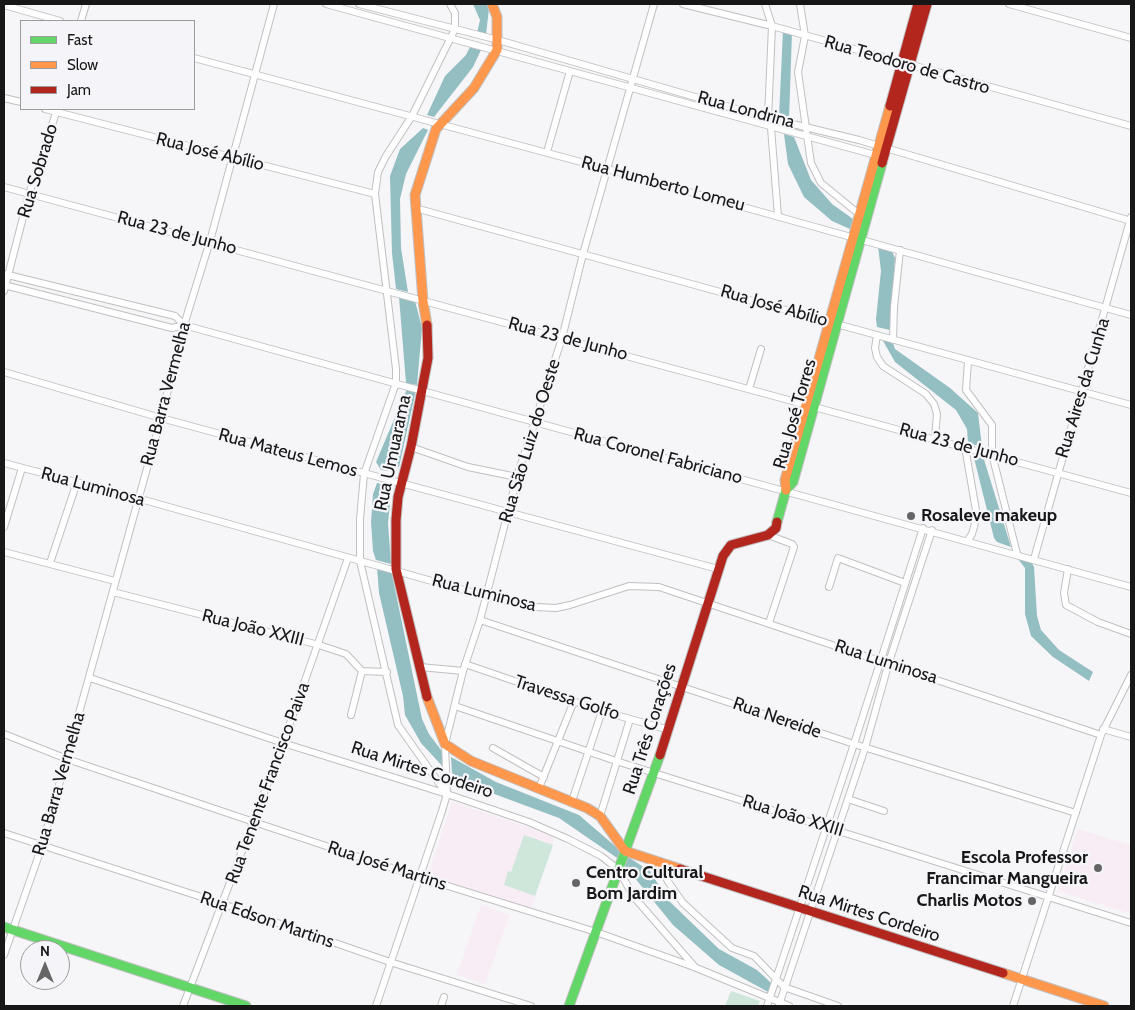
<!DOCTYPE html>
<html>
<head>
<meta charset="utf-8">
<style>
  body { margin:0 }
  #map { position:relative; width:1135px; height:1010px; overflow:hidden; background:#f6f6f8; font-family:Cabin,sans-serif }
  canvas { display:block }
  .frame { position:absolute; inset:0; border:5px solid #171718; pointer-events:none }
  .legend { position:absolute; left:20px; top:20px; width:175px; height:90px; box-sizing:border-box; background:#f5f5f9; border:1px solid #9c9c9f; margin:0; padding:6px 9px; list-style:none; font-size:15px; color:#171718 }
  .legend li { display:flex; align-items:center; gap:10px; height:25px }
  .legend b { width:25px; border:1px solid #9c9c9f }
  .north { position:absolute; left:20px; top:940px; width:50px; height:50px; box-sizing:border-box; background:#f5f5f9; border:1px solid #9c9c9f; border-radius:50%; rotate:0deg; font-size:14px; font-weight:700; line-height:20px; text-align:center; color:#171718 }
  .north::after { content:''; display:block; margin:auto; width:18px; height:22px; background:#656566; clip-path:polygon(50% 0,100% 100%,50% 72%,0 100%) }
</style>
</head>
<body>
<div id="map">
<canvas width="1135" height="1010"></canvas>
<div class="frame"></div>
<ul class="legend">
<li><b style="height:6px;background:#63d668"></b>Fast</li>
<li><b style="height:6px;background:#ff974d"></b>Slow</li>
<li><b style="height:6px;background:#b3261e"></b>Jam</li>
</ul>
<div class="north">N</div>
</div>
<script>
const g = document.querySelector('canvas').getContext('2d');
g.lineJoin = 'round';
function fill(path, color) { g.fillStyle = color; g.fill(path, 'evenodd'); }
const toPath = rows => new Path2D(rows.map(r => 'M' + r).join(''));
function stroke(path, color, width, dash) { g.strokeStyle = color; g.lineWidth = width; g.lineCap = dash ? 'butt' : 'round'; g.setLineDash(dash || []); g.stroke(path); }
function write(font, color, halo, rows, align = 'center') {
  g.font = font + ' Cabin,sans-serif'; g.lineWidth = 4.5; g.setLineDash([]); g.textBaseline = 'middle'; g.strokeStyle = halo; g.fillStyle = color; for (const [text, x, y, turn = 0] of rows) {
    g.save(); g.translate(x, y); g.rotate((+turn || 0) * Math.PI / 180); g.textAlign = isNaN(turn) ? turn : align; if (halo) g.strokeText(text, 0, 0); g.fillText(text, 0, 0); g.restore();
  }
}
fill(toPath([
  [452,802,555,836,531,909,428,875],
  [1078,829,1131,845,1131,914,1058,891],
  [481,905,510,915,485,984,457,975]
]), '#f8edf5');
fill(toPath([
  [524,835,553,845,535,896,504,885,508,871,511,872],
  [731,991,760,1001,758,1006,725,1006]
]), '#cfe6da');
fill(toPath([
  [473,4,486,4,489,8,486,35,477,33,480,20],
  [783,30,792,33,789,119,779,117],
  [470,47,481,50,473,67,434,117,427,115,445,76,466,55],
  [423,128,428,130,406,174,400,199,401,248,408,292,396,289,392,253,390,176,400,149],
  [784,134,794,137,811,180,832,204,853,219,850,229,832,221,804,197,788,164],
  [878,246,891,249,895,258,890,330,877,327,876,319,881,271],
  [399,297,415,301,422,328,417,385,406,383],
  [882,339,893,343,895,349,950,388,978,413,982,447,968,443,967,429,956,410,895,362],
  [407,389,416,390,399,467,388,471,381,470,376,462],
  [972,450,982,453,1011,547,997,542,994,538],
  [377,483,385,485,391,494,388,523,391,564,376,560,373,551,371,522,373,494],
  [1018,559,1032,563,1034,567,1037,616,1041,630,1059,650,1093,672,1089,681,1053,657,1031,636,1025,614,1025,568],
  [377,567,391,570,422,719,429,734,444,754,445,769,421,743,405,715,403,696,379,593],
  [451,757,496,782,579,815,622,852,620,860,559,818,470,785,452,773],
  [628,857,650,871,668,900,719,949,757,970,768,980,772,984,770,993,719,965,673,925,625,866]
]), '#93bec2');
const street = toPath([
  [326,4,879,156],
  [359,4,498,40,768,118,859,140,1131,221],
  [683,4,772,26,1131,126],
  [765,4,772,26,768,118,771,128,778,216],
  [800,4,805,36,798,72,811,163,821,183,859,214],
  [1009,4,1131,38],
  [4,5,60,21],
  [81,21,86,4],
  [194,58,607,169,1131,315],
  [4,98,21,102],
  [45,109,375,194],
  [547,152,570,71],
  [4,187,1131,493],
  [415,208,1131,405],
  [4,274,175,316,184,325,1131,587],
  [4,285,172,328,184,325],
  [4,291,29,194,57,110],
  [877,335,875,348,877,357,883,366,926,394,934,404,937,414,935,438],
  [893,340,894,307,900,250],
  [968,361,966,390,992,425,992,454,1017,554],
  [4,372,161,418,718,569],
  [749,389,761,349],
  [411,447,468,467,517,477],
  [965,447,977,516,972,534,968,540],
  [4,463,137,498,485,596,536,607,556,608,570,605,629,586,659,587,1101,735],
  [4,527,22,468],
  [768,535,792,544,794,547,769,623],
  [4,552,115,581],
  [1034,559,1131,217],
  [50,563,77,482],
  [1068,569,1064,593,1066,605,1098,622,1131,634],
  [829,587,838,558,905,583],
  [113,592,319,645,346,654,362,671,387,672],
  [480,620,854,744,1076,813],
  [465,664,602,711,669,730],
  [420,667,463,671],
  [90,678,283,743,447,794,529,822,568,839,601,856,619,870,633,896,694,966],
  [455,706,616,761,1131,923],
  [351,715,362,671],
  [1103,729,1131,737],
  [4,734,67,759,254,822,419,877,596,932,694,967,789,1006],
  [493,748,544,777],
  [539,788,574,701],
  [446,793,398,725,360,561,360,519,364,474,396,383,396,369,375,194,378,172,386,156,412,116,455,29,455,13,450,4],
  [848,799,884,811],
  [572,801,602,711],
  [600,816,630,719],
  [4,833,223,904,390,962,531,1006],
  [658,863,669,883,683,903,732,948,754,956,784,987,838,1006],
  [4,955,42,846,161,418,184,325,210,241,274,4],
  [779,1005,865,748,889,662,932,530],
  [183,1006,283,743,348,558],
  [376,1006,442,811,447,794,445,744,463,671,480,620,517,477,562,338,583,254,654,4],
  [441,1006,444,997],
  [767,1006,854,744,923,528],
  [1013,1006,1101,735,1131,675]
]);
const fast = toPath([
  [777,522,786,490,793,482,882,163],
  [4,927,246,1006],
  [569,1006,660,755]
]);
const slow = toPath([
  [427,325,423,301,415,195,436,129,474,88,497,50,497,17,492,4],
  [786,490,785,480,890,106],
  [427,697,445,744,471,761,587,808,600,816,625,851,680,869],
  [1003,973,1104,1006]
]);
const jam = toPath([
  [890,106,918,4],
  [882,163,927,4],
  [427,697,396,569,396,520,398,497,411,447,428,358,427,325],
  [660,755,723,556,731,545,768,535,776,528,777,522],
  [680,869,1003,973]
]);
stroke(street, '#c0c0c2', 8);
stroke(fast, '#c0c0c2', 11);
stroke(slow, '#c0c0c2', 11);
stroke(jam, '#c0c0c2', 11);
stroke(street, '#fefefe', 6);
stroke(fast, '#63d668', 9);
stroke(slow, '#ff974d', 9);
stroke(jam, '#b3261e', 9);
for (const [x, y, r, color] of [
  [911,516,5,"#656566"],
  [1098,868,5,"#656566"],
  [576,883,5,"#656566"],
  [1032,901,5,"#656566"]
]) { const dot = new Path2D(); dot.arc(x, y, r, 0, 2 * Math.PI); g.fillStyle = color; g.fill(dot); stroke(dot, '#f5f5f9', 2); }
write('18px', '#171718', '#f5f5f9', [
  ["Rua Teodoro de Castro",907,65,16],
  ["Rua Londrina",746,110,15],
  ["Rua José Abílio",210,152,14],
  ["Rua Sobrado",38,171,-73],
  ["Rua Humberto Lomeu",663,184,15],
  ["Rua 23 de Junho",177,233,15],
  ["Rua José Abílio",774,306,16],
  ["Rua 23 de Junho",568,339,15],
  ["Rua Aires da Cunha",1083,388,-73],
  ["Rua Barra Vermelha",166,394,-75],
  ["Rua José Torres",795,414,-74],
  ["Rua São Luiz do Oeste",530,441,-73],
  ["Rua 23 de Junho",959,445,15],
  ["Rua Mateus Lemos",288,453,15],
  ["Rua Umuarama",393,453,-78],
  ["Rua Coronel Fabriciano",658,456,15],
  ["Rua Luminosa",93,487,15],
  ["Rua Luminosa",484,593,14],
  ["Rua João XXIII",253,628,14],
  ["Rua Luminosa",886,662,18],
  ["Travessa Golfo",567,698,18],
  ["Rua Nereide",777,718,19],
  ["Rua Três Corações",650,729,-72],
  ["Rua Mirtes Cordeiro",422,770,18],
  ["Rua Tenente Francisco Paiva",268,783,-70],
  ["Rua Barra Vermelha",59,784,-74],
  ["Rua João XXIII",793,816,17],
  ["Rua José Martins",387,866,18],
  ["Rua Mirtes Cordeiro",869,914,18],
  ["Rua Edson Martins",267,920,19]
]);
write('bold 18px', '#171718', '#f5f5f9', [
  ["Rosaleve makeup",921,516],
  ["Escola Professor",1088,858,"right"],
  ["Francimar Mangueira",1088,879,"right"],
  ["Centro Cultural",586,873],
  ["Bom Jardim",586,894],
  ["Charlis Motos",1022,901,"right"]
], 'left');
</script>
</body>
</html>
